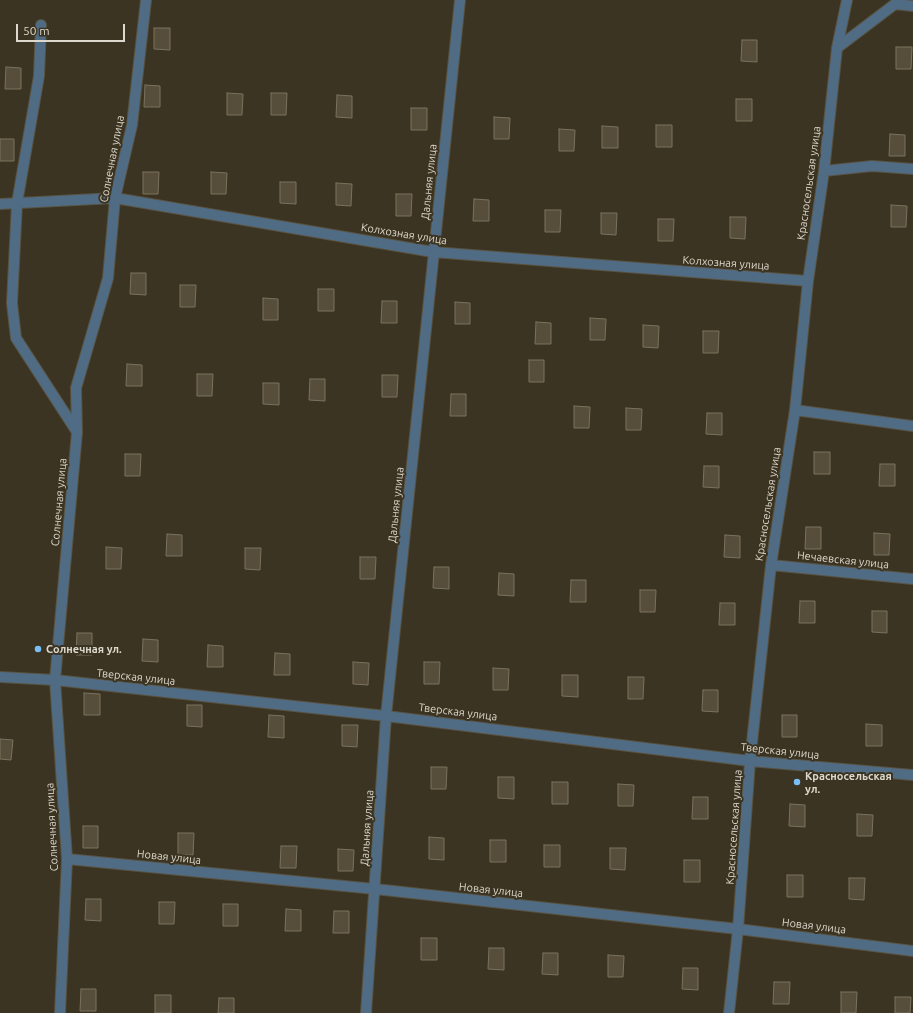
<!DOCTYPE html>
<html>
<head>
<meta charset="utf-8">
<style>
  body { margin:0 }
  #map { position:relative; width:913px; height:1013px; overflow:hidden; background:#3c3422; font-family:Ubuntu,sans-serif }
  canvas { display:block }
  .scale { position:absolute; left:16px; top:24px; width:109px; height:18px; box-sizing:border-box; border:2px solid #ddd8cd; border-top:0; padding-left:5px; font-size:12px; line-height:14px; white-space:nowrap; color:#ddd8cd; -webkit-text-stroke:3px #3c3422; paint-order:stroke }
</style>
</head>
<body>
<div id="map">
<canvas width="913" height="1013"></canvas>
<div class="scale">50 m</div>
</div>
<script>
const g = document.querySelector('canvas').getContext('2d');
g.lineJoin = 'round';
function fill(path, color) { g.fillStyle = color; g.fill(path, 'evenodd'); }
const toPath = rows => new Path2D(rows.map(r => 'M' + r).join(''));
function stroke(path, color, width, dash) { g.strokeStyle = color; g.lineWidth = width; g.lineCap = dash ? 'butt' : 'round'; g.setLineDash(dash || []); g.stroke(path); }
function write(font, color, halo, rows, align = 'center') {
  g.font = font + ' Ubuntu,sans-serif'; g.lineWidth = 4; g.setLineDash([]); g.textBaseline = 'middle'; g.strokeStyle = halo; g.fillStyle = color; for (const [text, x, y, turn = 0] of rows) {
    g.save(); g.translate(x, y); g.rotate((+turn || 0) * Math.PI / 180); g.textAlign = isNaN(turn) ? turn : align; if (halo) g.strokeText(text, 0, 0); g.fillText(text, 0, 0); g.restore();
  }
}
const building = toPath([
  [154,28,170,28,170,50,154,49,154,28],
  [742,40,757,40,757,62,741,61,742,40],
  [896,47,912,47,911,69,896,69,896,47],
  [6,67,21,68,21,89,5,89,6,67],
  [145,85,160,86,160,107,144,107,145,85],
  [227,93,243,94,242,115,227,115,227,93],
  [271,93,287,93,286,115,271,115,271,93],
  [337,95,352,96,352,118,336,117,337,95],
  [736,99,752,99,752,121,736,121,736,99],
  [411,108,427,108,427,130,411,130,411,108],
  [494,117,510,118,509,139,494,139,494,117],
  [656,125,672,125,672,147,656,147,656,125],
  [602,126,618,127,618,148,602,148,602,126],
  [559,129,575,130,574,151,559,151,559,129],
  [890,134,905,135,905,156,889,156,890,134],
  [0,139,14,139,14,161,0,161,0,139],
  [143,172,159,172,158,194,143,194,143,172],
  [211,172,227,173,226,194,211,194,211,172],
  [280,182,296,182,296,204,280,203,280,182],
  [336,183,352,184,351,206,336,205,336,183],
  [396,194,412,194,411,216,396,216,396,194],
  [474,199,489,200,489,221,473,221,474,199],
  [891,205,907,206,906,227,891,227,891,205],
  [545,210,561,210,560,232,545,232,545,210],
  [601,213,617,213,616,235,601,234,601,213],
  [730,217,746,217,745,239,730,238,730,217],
  [658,219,674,219,673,241,658,241,658,219],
  [131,273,146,273,146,295,130,294,131,273],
  [180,285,196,285,195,307,180,307,180,285],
  [318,289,334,289,334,311,318,311,318,289],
  [263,298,278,299,278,320,263,320,263,298],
  [382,301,397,301,397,323,381,323,382,301],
  [455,302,470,303,470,324,455,324,455,302],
  [590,318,606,319,605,340,590,340,590,318],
  [536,322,551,323,551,344,535,344,536,322],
  [643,325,659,326,658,348,643,347,643,325],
  [703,331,719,331,718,353,703,353,703,331],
  [529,360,544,360,544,382,529,382,529,360],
  [127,364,142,365,142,386,126,386,127,364],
  [197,374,213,374,212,396,197,396,197,374],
  [382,375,398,375,397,397,382,397,382,375],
  [310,379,325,379,325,401,309,400,310,379],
  [263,383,279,383,279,405,263,404,263,383],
  [451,394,466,394,466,416,450,416,451,394],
  [574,406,590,407,589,428,574,428,574,406],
  [626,408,642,409,641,430,626,430,626,408],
  [707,413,722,413,722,435,706,434,707,413],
  [814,452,830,452,830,474,814,474,814,452],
  [125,454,141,454,140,476,125,476,125,454],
  [880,464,895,464,895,486,879,486,880,464],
  [704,466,719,466,719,488,703,487,704,466],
  [806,527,821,527,821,549,805,549,806,527],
  [874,533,890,534,889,555,874,555,874,533],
  [167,534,182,535,182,556,166,556,167,534],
  [725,535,740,536,740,558,724,557,725,535],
  [106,547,122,548,121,569,106,569,106,547],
  [245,548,261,548,260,570,245,569,245,548],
  [360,557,376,557,375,579,360,579,360,557],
  [434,567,449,567,449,589,433,588,434,567],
  [499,573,514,574,514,596,498,595,499,573],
  [571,580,586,580,586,602,570,602,571,580],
  [640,590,656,590,655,612,640,612,640,590],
  [800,601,815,601,815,623,799,623,800,601],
  [720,603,735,603,735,625,719,625,720,603],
  [872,611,887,611,887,633,872,632,872,611],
  [77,633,92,633,92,655,76,655,77,633],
  [143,639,158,640,158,662,142,661,143,639],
  [208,645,223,646,223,667,207,667,208,645],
  [275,653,290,654,290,675,274,675,275,653],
  [353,662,369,663,368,685,353,684,353,662],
  [424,662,440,662,439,684,424,684,424,662],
  [493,668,509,669,508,690,493,690,493,668],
  [562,675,578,675,578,697,562,696,562,675],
  [628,677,644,677,643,699,628,699,628,677],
  [703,690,718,690,718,712,702,711,703,690],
  [84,693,100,694,100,715,84,715,84,693],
  [187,705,202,705,202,727,187,726,187,705],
  [269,715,284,716,284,738,268,737,269,715],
  [782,715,797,715,797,737,782,737,782,715],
  [866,724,882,725,882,746,866,746,866,724],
  [342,725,358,725,357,747,342,746,342,725],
  [0,739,13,740,11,760,0,759,0,739],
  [431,767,447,767,446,789,431,789,431,767],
  [498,777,514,777,514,799,498,798,498,777],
  [552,782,568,782,568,804,552,804,552,782],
  [618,784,634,785,633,806,618,806,618,784],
  [693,797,708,797,708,819,692,819,693,797],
  [790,804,805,805,805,827,789,826,790,804],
  [857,814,873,815,872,836,857,836,857,814],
  [83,826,98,826,98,848,83,848,83,826],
  [178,833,194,833,193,855,178,855,178,833],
  [429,837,444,838,444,860,429,859,429,837],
  [490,840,506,840,506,862,490,862,490,840],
  [544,845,560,845,560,867,544,867,544,845],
  [281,846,297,846,296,868,280,868,281,846],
  [610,848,626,848,625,870,610,869,610,848],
  [338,849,354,850,353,871,338,871,338,849],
  [684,860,700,860,700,882,684,882,684,860],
  [787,875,803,875,803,897,787,897,787,875],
  [849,878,865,878,864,900,849,899,849,878],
  [86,899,101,899,101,921,85,920,86,899],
  [159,902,175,902,174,924,159,924,159,902],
  [223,904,238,904,238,926,223,926,223,904],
  [286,909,301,910,301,931,285,931,286,909],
  [334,911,349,911,349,933,333,933,334,911],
  [421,938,437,938,437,960,421,960,421,938],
  [489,948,504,948,504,970,488,969,489,948],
  [543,953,558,953,558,975,542,974,543,953],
  [608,955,624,956,623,977,608,977,608,955],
  [683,968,698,968,698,990,682,989,683,968],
  [774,982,790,982,789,1004,773,1004,774,982],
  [81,989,96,989,96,1011,80,1011,81,989],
  [841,992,857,992,856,1013,841,1013,841,992],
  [155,995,171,995,171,1013,155,1013,155,995],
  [895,997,911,997,910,1013,895,1013,895,997],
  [219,998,234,998,234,1013,218,1013,219,998]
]);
fill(building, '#564e3b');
stroke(building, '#7a725d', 1);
const minor = toPath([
  [41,25,39,76,17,203,12,303,16,338,77,432],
  [837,48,895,4,913,6],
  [824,171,872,166,913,169],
  [0,204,115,198,433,252,808,281],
  [795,410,913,426],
  [771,565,913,579],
  [0,677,55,680,386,716,750,761,913,775],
  [67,859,375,889,738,929,913,951],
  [60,1013,67,859,55,680,77,432,76,388,108,278,115,198,132,125,146,0],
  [366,1013,386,716,460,0],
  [729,1013,738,929,750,761,771,565,795,410,808,281,824,171,837,48,847,0]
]);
stroke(minor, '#595241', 12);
stroke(minor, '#506c84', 10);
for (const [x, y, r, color] of [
  [38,649,4,"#78bff8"],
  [797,782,4,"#78bff8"]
]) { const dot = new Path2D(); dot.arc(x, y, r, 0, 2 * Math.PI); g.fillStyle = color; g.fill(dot); stroke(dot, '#3c3422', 1.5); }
write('11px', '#ddd8cd', '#3c3422', [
  ["Солнечная улица",112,159,-79],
  ["Дальняя улица",429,182,-84],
  ["Красносельская улица",809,183,-82],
  ["Колхозная улица",404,234,9],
  ["Колхозная улица",726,263,4],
  ["Солнечная улица",59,502,-85],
  ["Красносельская улица",768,504,-81],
  ["Дальняя улица",396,505,-84],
  ["Нечаевская улица",843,560,6],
  ["Тверская улица",136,677,6],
  ["Тверская улица",458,712,7],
  ["Тверская улица",780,751,6],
  ["Солнечная улица",52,827,-93],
  ["Красносельская улица",734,827,-86],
  ["Дальняя улица",367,828,-86],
  ["Новая улица",169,857,6],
  ["Новая улица",491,890,6],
  ["Новая улица",814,926,7]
]);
write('bold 11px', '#ddd8cd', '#3c3422', [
  ["Солнечная ул.",46,649],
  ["Красносельская",805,776],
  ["ул.",805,789]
], 'left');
</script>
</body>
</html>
